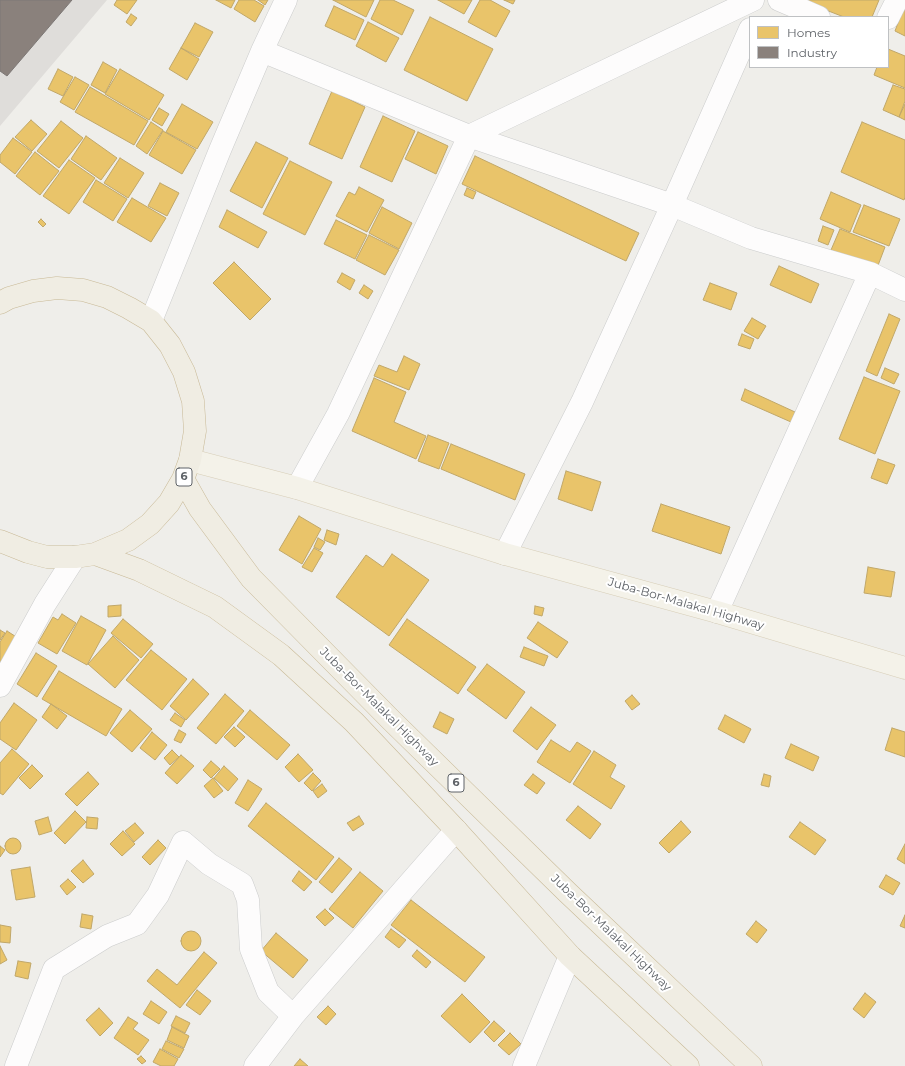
<!DOCTYPE html>
<html>
<head>
<meta charset="utf-8">
<style>
  body { margin:0 }
  #map { position:relative; width:905px; height:1066px; overflow:hidden; background:#efeeea; font-family:Montserrat,sans-serif }
  canvas { display:block }
  .legend { position:absolute; left:749px; top:16px; width:140px; height:52px; box-sizing:border-box; background:#fff; border:1px solid #bfc1c3; margin:0; padding:5px 7px; list-style:none; font-size:12px; color:#5f6368 }
  .legend li { display:flex; align-items:center; gap:8px; height:20px }
  .legend b { width:20px; border:1px solid #bfc1c3 }
</style>
</head>
<body>
<div id="map">
<canvas width="905" height="1066"></canvas>
<ul class="legend">
<li><b style="height:11px;background:#e9c46a"></b>Homes</li>
<li><b style="height:11px;background:#8a817c"></b>Industry</li>
</ul>
</div>
<script>
const g = document.querySelector('canvas').getContext('2d');
g.lineJoin = 'round';
function fill(path, color) { g.fillStyle = color; g.fill(path, 'evenodd'); }
const toPath = rows => new Path2D(rows.map(r => 'M' + r).join(''));
function stroke(path, color, width, dash) { g.strokeStyle = color; g.lineWidth = width; g.lineCap = dash ? 'butt' : 'round'; g.setLineDash(dash || []); g.stroke(path); }
function write(font, color, halo, rows, align = 'center') {
  g.font = font + ' Montserrat,sans-serif'; g.lineWidth = 4; g.setLineDash([]); g.textBaseline = 'middle'; g.strokeStyle = halo; g.fillStyle = color; for (const [text, x, y, turn = 0] of rows) {
    g.save(); g.translate(x, y); g.rotate((+turn || 0) * Math.PI / 180); g.textAlign = isNaN(turn) ? turn : align; if (halo) g.strokeText(text, 0, 0); g.fillText(text, 0, 0); g.restore();
  }
}
fill(toPath([
  [0,0,107,0,0,126]
]), '#dfddda');
const homes = toPath([
  [117,0,137,0,127,14,114,5,117,0],
  [216,0,235,0,231,8,216,0],
  [239,0,254,0,264,6,255,22,234,9,239,0],
  [258,0,268,0,265,5,258,0],
  [333,0,374,0,366,17,333,0],
  [380,0,393,0,414,10,402,35,371,19,380,0],
  [438,0,472,0,464,14,438,0],
  [480,0,490,0,510,11,496,37,468,22,480,0],
  [504,0,515,0,513,4,504,0],
  [800,0,879,0,872,17,844,17,800,0],
  [334,6,364,20,355,40,325,26,334,6],
  [904,7,905,8,905,36,895,31,904,7],
  [131,14,137,18,131,26,126,22,131,14],
  [430,17,493,49,467,101,404,70,430,17],
  [368,22,399,38,386,62,356,46,368,22],
  [195,23,213,32,199,57,181,48,195,23],
  [181,48,199,59,187,80,169,69,181,48],
  [888,49,905,56,905,88,874,75,877,67,888,67,888,49],
  [103,62,117,70,105,93,91,85,103,62],
  [58,69,73,77,63,96,48,89,58,69],
  [120,69,164,95,149,120,105,94,120,69],
  [75,77,89,85,74,110,60,102,75,77],
  [893,85,905,89,905,101,899,117,883,110,893,85],
  [90,87,148,121,134,145,75,112,90,87],
  [332,91,365,107,342,159,309,144,332,91],
  [182,104,213,122,197,149,166,132,182,104],
  [905,104,905,120,899,117,905,104],
  [159,108,169,114,162,126,152,120,159,108],
  [383,116,415,131,392,182,360,167,383,116],
  [31,120,47,134,32,151,15,137,31,120],
  [61,121,83,138,59,168,37,151,61,121],
  [151,122,163,130,147,154,136,146,151,122],
  [862,122,905,140,905,197,904,200,841,172,862,122],
  [163,131,196,150,182,174,149,155,163,131],
  [418,132,448,146,436,174,405,159,418,132],
  [86,136,117,158,101,180,71,159,86,136],
  [13,138,32,152,15,174,0,162,0,155,13,138],
  [256,142,288,158,262,208,230,191,256,142],
  [35,152,59,171,40,195,16,176,35,152],
  [475,156,639,233,626,261,462,184,475,156],
  [120,158,144,173,128,198,104,183,120,158],
  [69,160,95,178,69,214,43,196,69,160],
  [290,161,332,182,305,235,263,214,290,161],
  [96,180,127,199,113,221,83,202,96,180],
  [160,183,179,193,167,216,148,206,160,183],
  [359,187,384,200,367,232,336,216,349,192,355,195,359,187],
  [467,188,476,192,473,199,464,195,467,188],
  [831,192,861,205,850,232,820,219,831,192],
  [132,198,166,218,151,242,117,222,132,198],
  [864,205,900,219,889,246,853,232,864,205],
  [382,207,412,223,399,249,369,233,382,207],
  [227,210,267,232,258,248,219,227,227,210],
  [41,219,46,224,43,227,38,222,41,219],
  [336,220,367,235,355,259,324,244,336,220],
  [823,226,834,230,828,245,818,241,823,226],
  [840,229,885,247,877,268,831,250,840,229],
  [369,235,399,250,385,275,356,260,369,235],
  [234,262,271,299,250,320,213,283,234,262],
  [779,266,819,284,811,303,770,285,779,266],
  [342,273,355,280,350,290,337,282,342,273],
  [710,283,737,293,731,310,703,300,710,283],
  [364,285,373,291,368,299,359,293,364,285],
  [889,314,900,319,877,376,866,371,889,314],
  [752,318,766,326,758,339,744,331,752,318],
  [742,334,754,339,750,349,738,345,742,334],
  [404,356,420,364,409,390,374,376,379,365,397,372,404,356],
  [885,368,899,374,894,384,881,378,885,368],
  [864,377,900,391,875,454,839,439,864,377],
  [374,378,406,392,394,422,426,436,416,459,352,431,374,378],
  [745,389,795,412,791,422,741,400,745,389],
  [428,435,449,443,439,469,418,461,428,435],
  [451,444,525,474,515,500,441,469,451,444],
  [878,459,895,465,887,484,871,478,878,459],
  [566,471,601,482,592,511,558,499,566,471],
  [661,504,730,527,721,554,652,531,661,504],
  [299,516,321,529,302,564,279,550,299,516],
  [327,530,339,534,336,545,324,540,327,530],
  [318,538,325,542,320,550,314,547,318,538],
  [314,548,323,553,312,572,302,567,314,548],
  [392,554,429,580,389,636,336,597,366,555,383,567,392,554],
  [868,567,895,572,891,597,864,593,868,567],
  [121,605,121,616,108,617,108,606,121,605],
  [535,606,544,608,542,616,534,614,535,606],
  [62,614,76,623,57,654,38,643,53,617,58,620,62,614],
  [81,616,106,630,87,665,62,651,81,616],
  [123,619,153,644,141,658,111,633,123,619],
  [407,619,476,667,458,694,389,645,407,619],
  [538,622,568,642,557,658,527,638,538,622],
  [0,630,5,633,0,640,0,630],
  [7,631,18,638,0,666,0,642,7,631],
  [113,636,139,660,115,688,88,664,113,636],
  [524,647,548,656,544,666,520,657,524,647],
  [151,650,187,679,162,710,126,680,151,650],
  [36,653,57,666,37,697,17,684,36,653],
  [487,664,525,692,506,719,467,690,487,664],
  [59,671,122,709,106,736,42,699,59,671],
  [193,679,209,694,186,720,170,706,193,679],
  [225,694,244,711,216,744,197,728,225,694],
  [632,695,640,704,632,710,625,701,632,695],
  [14,703,37,720,16,750,0,739,0,723,14,703],
  [51,704,67,716,57,729,42,717,51,704],
  [531,707,556,725,537,750,513,731,531,707],
  [130,710,152,729,132,752,110,733,130,710],
  [250,710,290,745,277,760,237,726,250,710],
  [440,712,454,719,447,734,433,727,440,712],
  [175,713,185,720,181,727,170,720,175,713],
  [725,715,751,729,744,743,718,729,725,715],
  [234,727,245,737,235,747,224,737,234,727],
  [892,728,905,732,905,757,885,750,892,728],
  [179,730,186,734,181,743,174,740,179,730],
  [152,732,167,745,155,760,140,748,152,732],
  [551,740,570,752,577,742,591,751,570,783,537,762,551,740],
  [791,744,819,757,813,771,785,758,791,744],
  [12,749,29,764,3,795,0,793,0,763,12,749],
  [172,750,179,757,170,765,164,758,172,750],
  [594,751,616,765,610,777,625,786,611,809,573,784,594,751],
  [298,754,313,770,299,782,285,767,298,754],
  [181,755,194,766,177,784,165,773,181,755],
  [211,761,220,769,211,778,203,770,211,761],
  [32,765,43,776,30,789,19,778,32,765],
  [224,766,238,779,228,791,214,778,224,766],
  [88,772,99,784,77,806,65,794,88,772],
  [313,773,321,781,312,791,304,783,313,773],
  [533,774,545,783,537,794,524,785,533,774],
  [764,774,771,776,769,787,761,785,764,774],
  [213,778,223,791,214,798,204,786,213,778],
  [248,780,262,789,248,811,235,803,248,780],
  [322,784,327,791,318,798,313,791,322,784],
  [266,803,334,857,316,880,248,826,266,803],
  [578,806,601,824,590,839,566,820,578,806],
  [75,811,86,822,65,844,54,833,75,811],
  [359,816,364,824,353,831,347,823,359,816],
  [48,817,52,831,39,835,35,821,48,817],
  [87,817,98,818,97,829,86,828,87,817],
  [681,821,691,832,669,853,659,843,681,821],
  [800,822,826,840,815,855,789,837,800,822],
  [135,823,144,833,134,842,125,831,135,823],
  [123,831,135,844,122,856,110,844,123,831],
  '5 846a8 8 0 1 1 16 0a8 8 0 1 1-16 0Z',
  [158,840,166,848,150,865,142,857,158,840],
  [905,844,905,864,897,859,905,844],
  [0,846,5,850,0,857,0,846],
  [339,858,352,869,332,893,319,882,339,858],
  [83,860,94,874,83,883,71,871,83,860],
  [30,867,35,897,16,900,11,870,30,867],
  [299,871,312,882,304,891,292,881,299,871],
  [360,872,383,891,353,928,329,909,360,872],
  [886,875,900,883,893,895,879,887,886,875],
  [68,879,76,887,67,895,60,886,68,879],
  [411,900,485,957,465,982,391,925,411,900],
  [325,909,334,918,325,926,316,917,325,909],
  [82,914,93,916,91,929,80,927,82,914],
  [905,915,905,928,900,926,905,915],
  [756,921,767,930,757,943,746,934,756,921],
  [0,925,11,927,10,943,0,942,0,925],
  [391,929,406,940,399,948,385,937,391,929],
  '181 941a10 10 0 1 1 20 0a10 10 0 1 1-20 0Z',
  [276,933,308,960,293,978,261,951,276,933],
  [0,946,7,960,0,964,0,946],
  [417,950,431,962,426,968,412,956,417,950],
  [204,952,217,963,180,1008,147,981,157,969,177,985,204,952],
  [18,961,31,963,28,979,15,976,18,961],
  [197,990,211,1001,200,1015,186,1005,197,990],
  [865,993,876,1002,864,1018,853,1009,865,993],
  [462,994,490,1022,470,1043,441,1016,462,994],
  [151,1001,167,1012,159,1024,143,1014,151,1001],
  [328,1006,336,1014,326,1025,317,1017,328,1006],
  [99,1008,113,1023,100,1036,86,1020,99,1008],
  [176,1016,190,1023,185,1033,171,1026,176,1016],
  [128,1017,138,1023,133,1029,149,1040,138,1055,114,1038,128,1017],
  [494,1021,505,1031,494,1042,484,1032,494,1021],
  [172,1027,189,1036,184,1048,167,1040,172,1027],
  [510,1033,521,1044,509,1055,498,1045,510,1033],
  [166,1041,184,1049,179,1058,162,1049,166,1041],
  [160,1049,178,1059,174,1066,161,1066,153,1062,160,1049],
  [141,1056,146,1061,142,1064,137,1059,141,1056],
  [300,1059,308,1066,294,1066,300,1059]
]);
fill(homes, '#e9c46a');
stroke(homes, '#c0a769', 1);
const industry = toPath([
  [0,0,72,0,7,76,0,71,0,0]
]);
fill(industry, '#8a817c');
stroke(industry, '#7d7876', 1);
const street = toPath([
  [779,0,819,17],
  [888,18,897,0],
  [262,51,469,136,672,205,751,238,870,273,905,290],
  [151,321,220,150,262,51,286,0],
  [297,488,338,414,469,136,753,0],
  [505,554,582,402,672,205,750,29],
  [717,612,870,273],
  [0,686,45,604,75,557],
  [16,1066,54,969,107,936,137,924,158,895,183,842,209,864,242,884,248,900,251,949,268,992,293,1016],
  [255,1066,293,1016,456,830],
  [524,1066,570,956]
]);
const primary = toPath([
  [190,460,297,488,505,554,717,612,905,668]
]);
const highway = toPath([
  [0,303,9,298,33,291,57,288,83,290,107,297,129,308,151,321,170,345,184,372,193,401,195,431,190,460,183,479,169,503,150,524,128,540,95,554,75,557,47,557,28,552,0,541],
  [183,479,200,509,251,578,391,720,568,893,751,1066],
  [95,554,139,570,215,607,281,655,354,722,456,830,570,956,688,1066]
]);
stroke(street, '#cbcccc', 23);
stroke(primary, '#d7ceb8', 23);
stroke(highway, '#c8b996', 23);
stroke(street, '#fdfcfc', 22);
stroke(primary, '#f4f2e9', 22);
stroke(highway, '#f0ede3', 22);
for (const [x, y, w] of [
  [184,477,16],
  [456,783,16]
]) { const box = new Path2D(); box.roundRect(x - w / 2, y - 9, w, 18, 3); g.fillStyle = '#fff'; g.fill(box); stroke(box, '#5f6368', 1); }
write('bold 11px', '#5f6368', null, [
  ["6",184,477],
  ["6",456,783]
]);
write('12px', '#5f6368', '#fff', [
  ["Juba-Bor-Malakal Highway",686,604,16],
  ["Juba-Bor-Malakal Highway",379,707,45],
  ["Juba-Bor-Malakal Highway",611,933,44]
]);
</script>
</body>
</html>
